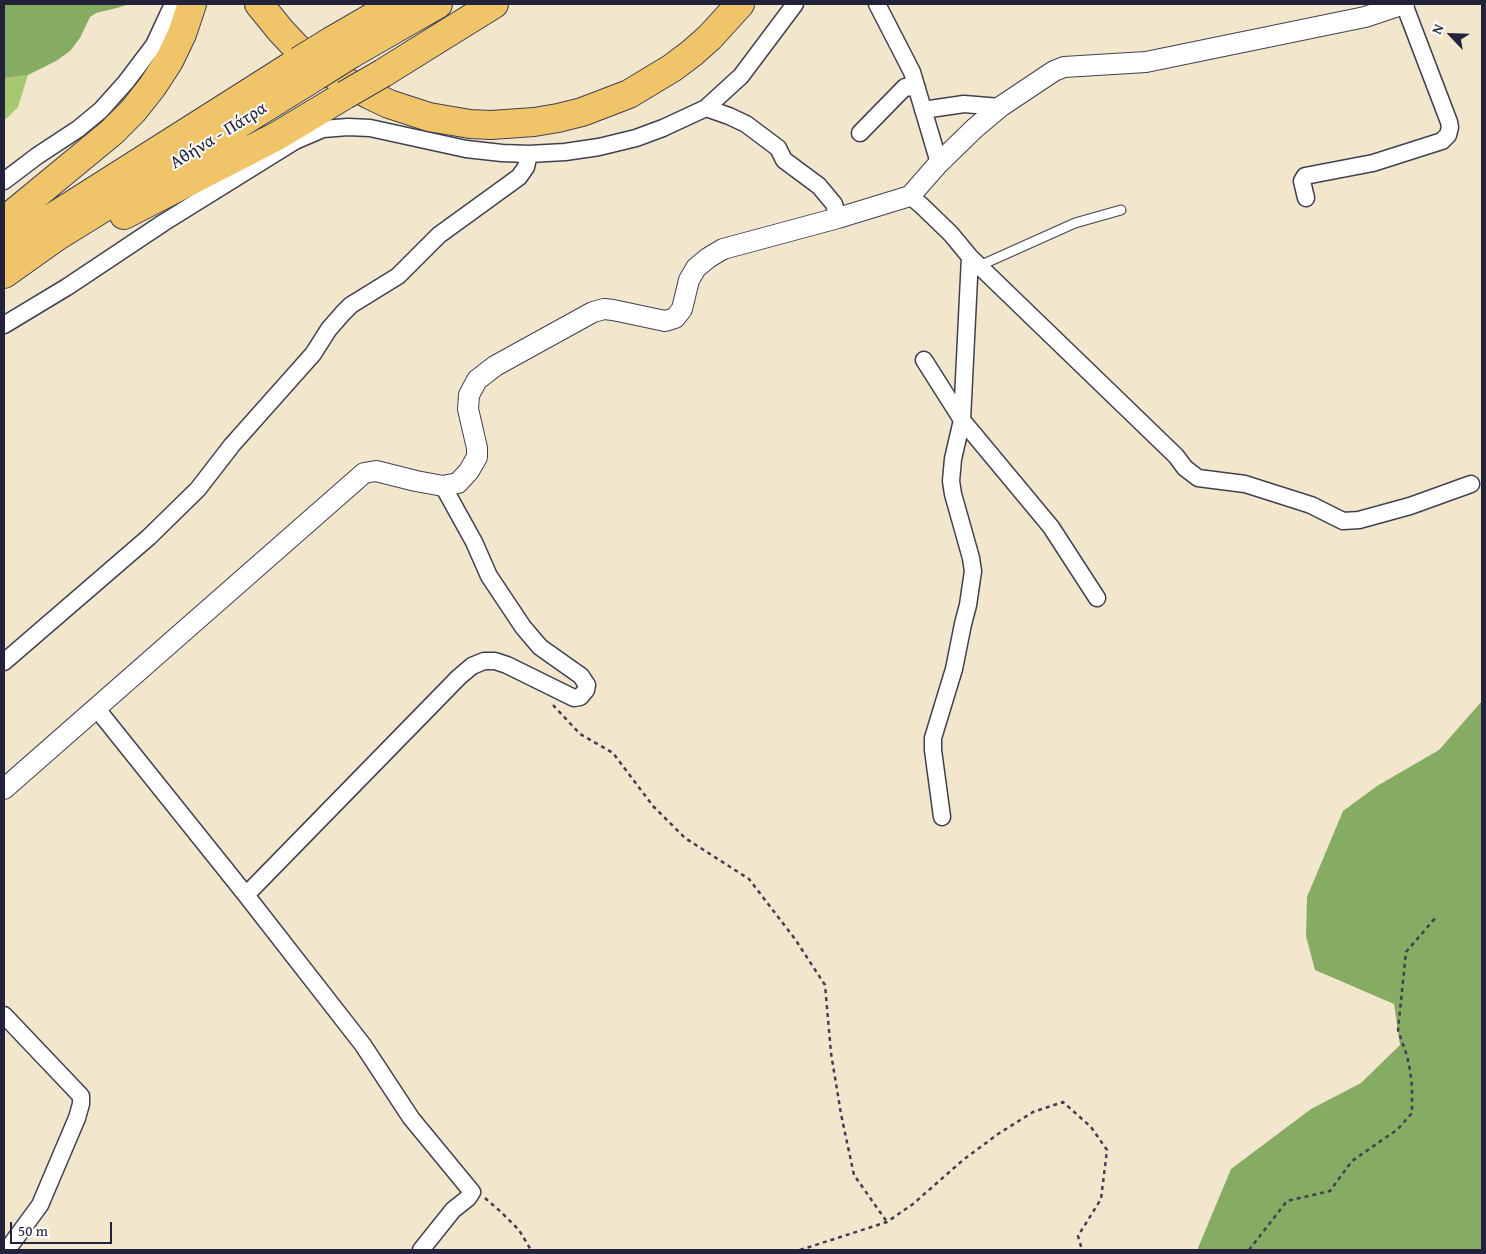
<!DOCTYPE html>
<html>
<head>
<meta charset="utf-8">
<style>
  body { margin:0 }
  #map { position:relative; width:1486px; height:1254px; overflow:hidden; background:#f2e7cd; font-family:"Gentium Book Plus",serif }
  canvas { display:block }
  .frame { position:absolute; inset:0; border:5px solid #22223b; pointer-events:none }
  .north { position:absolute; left:1426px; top:10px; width:50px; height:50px; -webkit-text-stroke:4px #fff; paint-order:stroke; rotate:294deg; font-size:14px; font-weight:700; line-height:20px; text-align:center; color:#22223b }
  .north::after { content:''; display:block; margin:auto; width:18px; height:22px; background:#22223b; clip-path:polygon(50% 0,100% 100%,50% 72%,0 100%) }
  .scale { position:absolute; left:10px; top:1222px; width:102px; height:22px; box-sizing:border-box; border:2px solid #22223b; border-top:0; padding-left:6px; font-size:15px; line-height:18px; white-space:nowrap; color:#22223b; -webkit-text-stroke:4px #fff; paint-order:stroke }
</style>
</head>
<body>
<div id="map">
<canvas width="1486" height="1254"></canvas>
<div class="frame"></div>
<div class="north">N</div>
<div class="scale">50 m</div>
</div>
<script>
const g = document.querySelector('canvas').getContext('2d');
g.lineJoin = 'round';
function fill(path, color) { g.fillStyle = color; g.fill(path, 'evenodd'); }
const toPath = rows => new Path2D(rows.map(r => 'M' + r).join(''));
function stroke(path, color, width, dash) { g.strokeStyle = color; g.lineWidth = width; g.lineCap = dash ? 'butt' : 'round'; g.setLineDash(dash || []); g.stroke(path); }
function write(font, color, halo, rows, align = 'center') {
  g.font = font + ' "Gentium Book Plus",serif'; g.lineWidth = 4; g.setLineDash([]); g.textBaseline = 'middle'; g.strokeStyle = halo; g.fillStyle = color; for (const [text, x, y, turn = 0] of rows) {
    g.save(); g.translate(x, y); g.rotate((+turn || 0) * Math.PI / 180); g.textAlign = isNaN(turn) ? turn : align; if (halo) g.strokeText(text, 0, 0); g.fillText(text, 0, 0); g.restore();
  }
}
fill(toPath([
  [28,75,18,107,4,121,4,78]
]), '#a7c870');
fill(toPath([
  [4,4,129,4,117,8,96,13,90,17,80,38,70,51,56,61,28,75,4,78],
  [1482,701,1482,1250,1199,1250,1198,1248,1231,1169,1311,1109,1361,1083,1400,1045,1394,1004,1315,970,1306,936,1307,897,1343,811,1377,786,1439,750]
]), '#85ac62');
const service = toPath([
  [979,266,1075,223,1121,210]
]);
const minor = toPath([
  [877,4,912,72,939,163],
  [706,108,729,116,746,124,778,148,784,160,819,186,834,204,838,218],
  [923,110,964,104,1000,107],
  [860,133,905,87,917,88],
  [4,181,37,156,78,129,101,110,126,82,154,45,173,4],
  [910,196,921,205,951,234,970,257,1176,456,1185,468,1198,478,1245,484,1311,505,1343,521,1359,520,1410,506,1471,484],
  [1306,198,1302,181,1305,176,1373,163,1442,141,1448,135,1450,127,1449,122,1404,4],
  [4,325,67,287,163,223,295,141,323,129,348,127,370,128,466,149,502,153,529,154,565,152,599,147,636,138,663,128,706,108,741,76,795,4],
  [924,360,962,420,1051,527,1097,598],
  [4,662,149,537,198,489,232,445,313,354,329,329,343,313,351,305,398,276,439,235,519,177,526,167,529,154],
  [97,709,246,895,363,1045,411,1118,472,1192,468,1198,453,1210,421,1250],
  [942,817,933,750,933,738,954,669,963,624,968,605,973,571,971,558,953,494,951,481,953,459,962,420,970,257],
  [246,895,459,677,472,666,484,661,495,661,507,665,574,698,580,697,586,690,587,685,581,676,540,647,523,627,489,576,474,542,443,486],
  [4,1015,81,1096,81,1104,77,1118,40,1205,7,1250]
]);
const tertiary = toPath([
  [4,789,364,473,376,471,416,481,443,486,458,483,469,471,477,457,477,448,468,409,469,395,477,380,495,366,593,312,604,309,613,310,665,321,675,318,682,309,689,280,696,268,708,258,723,249,838,218,910,196,939,163,975,128,1000,107,1054,71,1064,67,1146,62,1365,17,1404,4]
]);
const motorway = toPath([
  [259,4,281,31,297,48,332,74,370,95,389,104,429,117,470,124,491,125,534,122,558,118,582,112,629,94,672,68,692,53,710,37,740,4],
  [333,40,395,4],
  [351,54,438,4],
  [383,73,494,4],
  [124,215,277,136,345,95],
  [4,221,112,132,133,111,152,87,169,61,182,34,192,4],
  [4,248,299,61],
  [4,274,56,237,316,76]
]);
stroke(service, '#414051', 11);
stroke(minor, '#414051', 19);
stroke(tertiary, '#414051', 22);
stroke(motorway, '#414051', 30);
stroke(toPath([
  [553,705,580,734,613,753,653,806,685,838,749,879,795,939,825,985,831,1053,841,1114,854,1175,887,1222],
  [485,1198,501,1212,519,1230,531,1250],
  [800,1250,887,1222,913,1204,963,1160,998,1134,1033,1112,1063,1102,1091,1127,1107,1150,1101,1199,1078,1236,1082,1250],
  [1249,1250,1287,1201,1330,1191,1352,1161,1398,1129,1412,1113,1412,1087,1410,1070,1407,1056,1398,1030,1406,952,1437,916]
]), '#414051', 2.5, [4, 4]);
stroke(service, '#fff', 9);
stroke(minor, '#fff', 16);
stroke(tertiary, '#fff', 20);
stroke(motorway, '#f0c469', 28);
const motorwayBridge = toPath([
  [299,61,333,40],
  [316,76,351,54],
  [345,95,383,73]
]);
stroke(motorwayBridge, '#414051', 30, []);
stroke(motorwayBridge, '#f0c469', 28);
write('18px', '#22223b', '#fff', [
  ["Αθήνα - Πάτρα",219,136,-32]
]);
</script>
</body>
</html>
